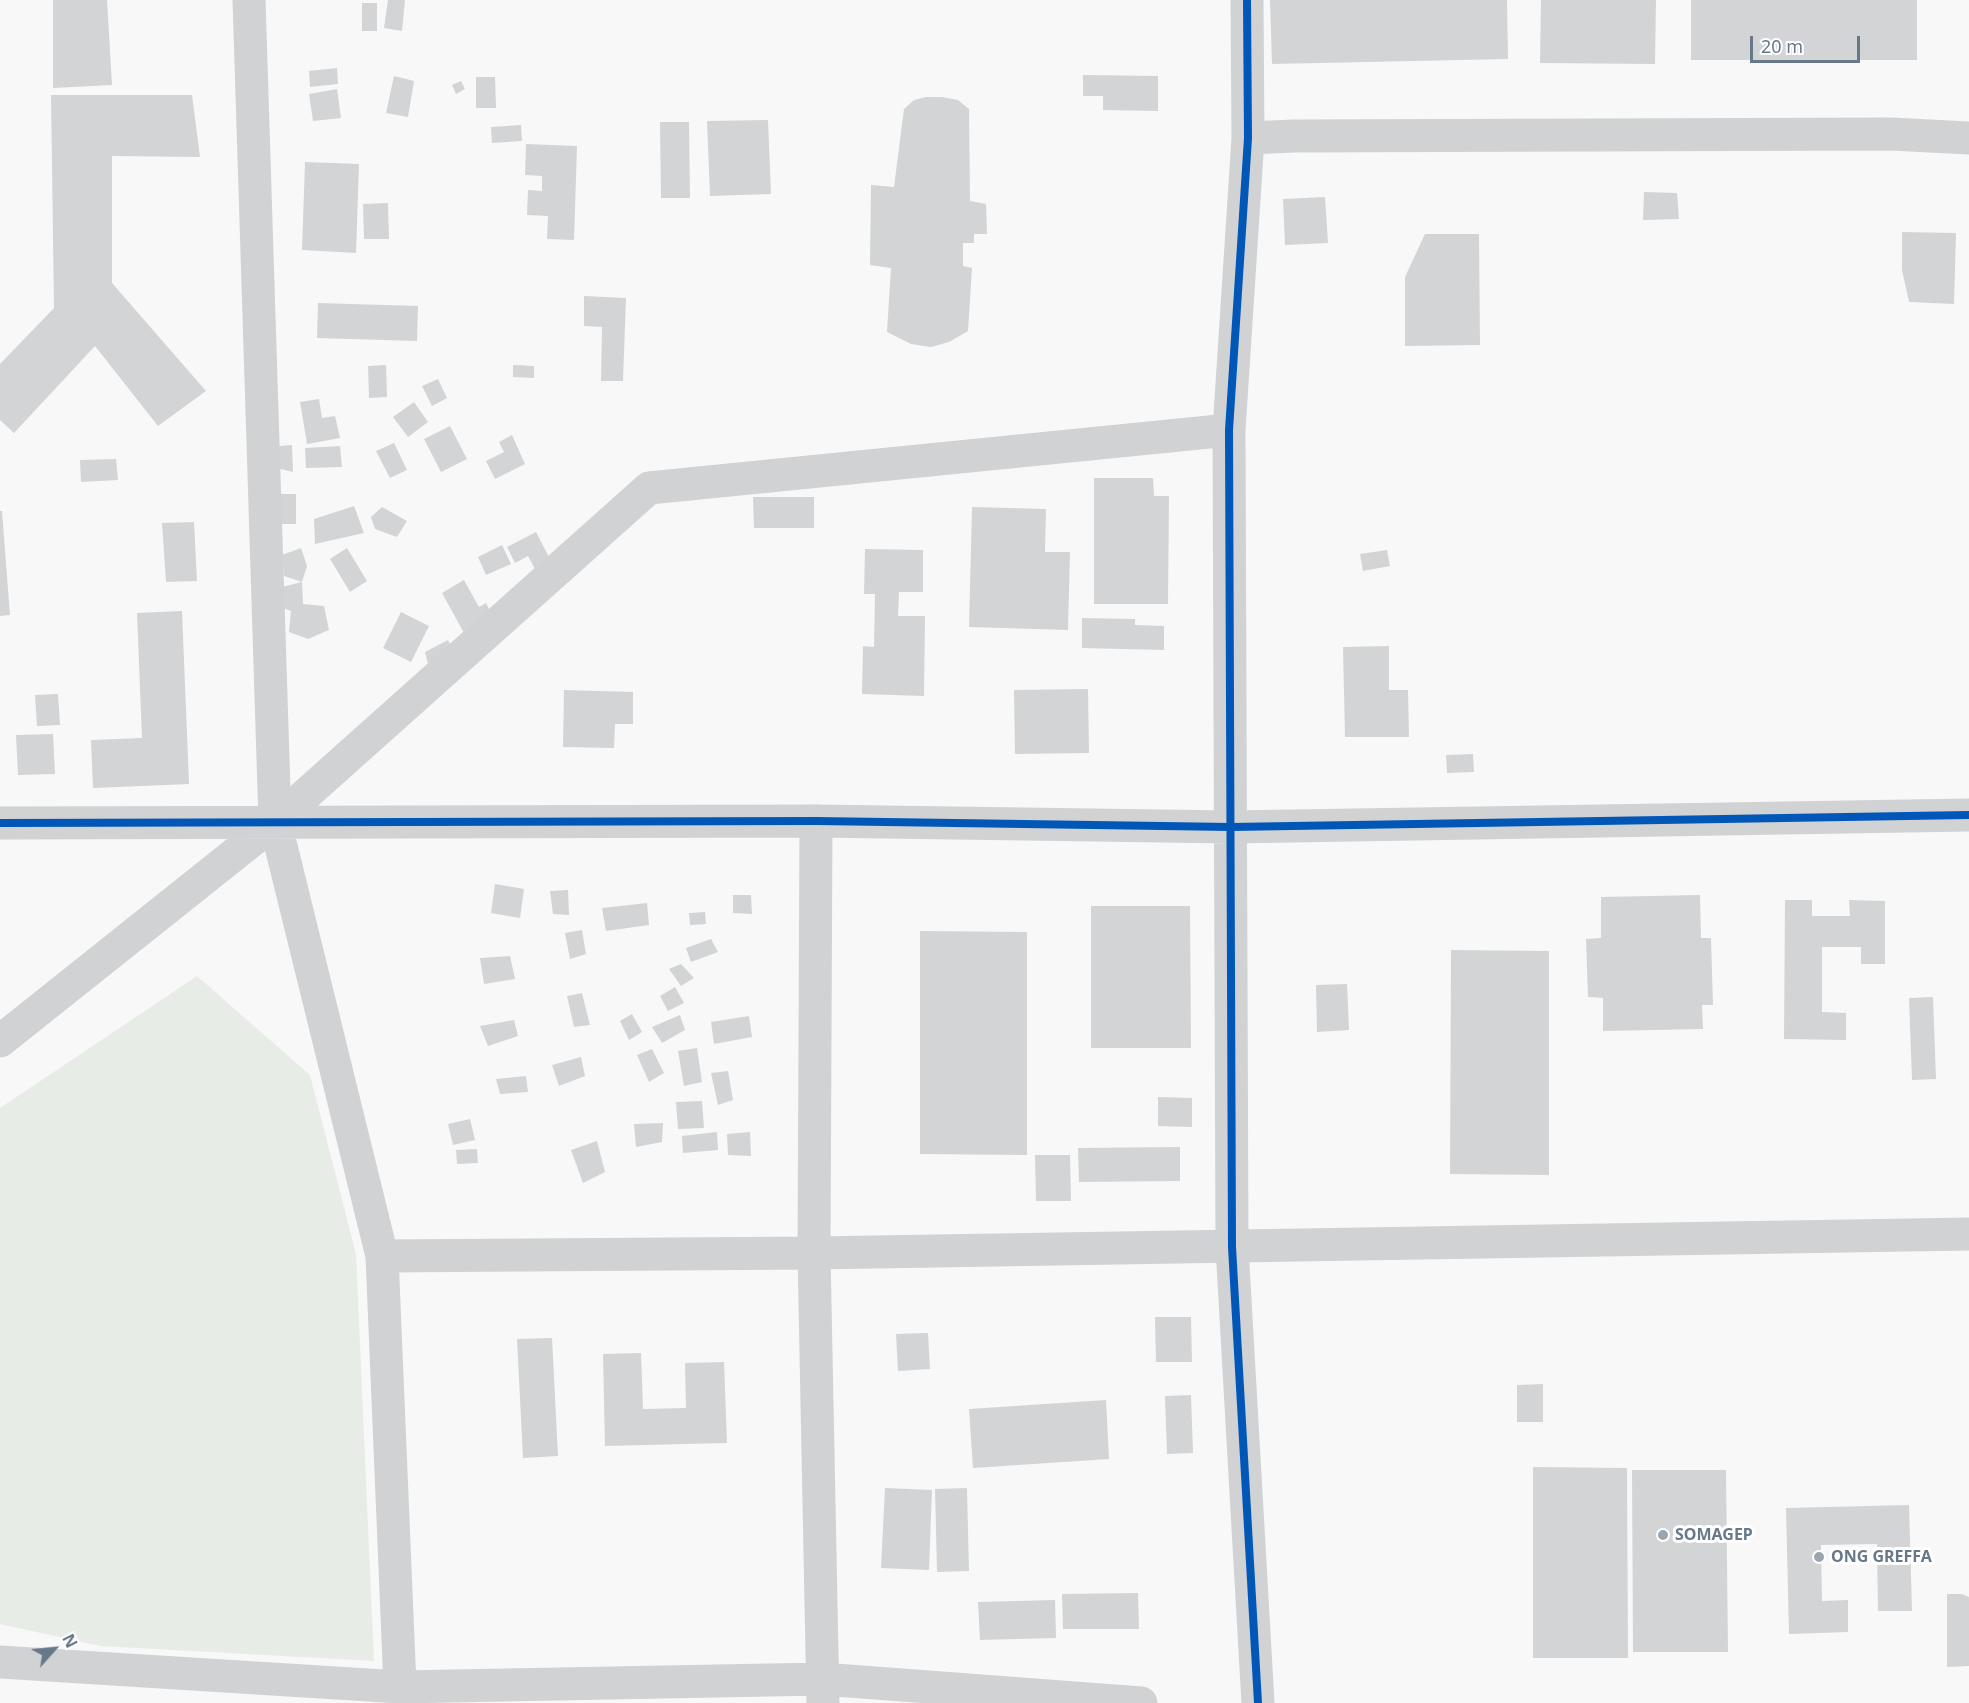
<!DOCTYPE html>
<html>
<head>
<meta charset="utf-8">
<style>
  body { margin:0 }
  #map { position:relative; width:1969px; height:1703px; overflow:hidden; background:#f8f8f8; font-family:"Noto Sans",sans-serif }
  canvas { display:block }
  .north { position:absolute; left:24px; top:1619px; width:60px; height:60px; -webkit-text-stroke:4px #fff; paint-order:stroke; rotate:63deg; font-size:16px; font-weight:700; line-height:24px; text-align:center; color:#67788a }
  .north::after { content:''; display:block; margin:auto; width:21px; height:27px; background:#67788a; clip-path:polygon(50% 0,100% 100%,50% 72%,0 100%) }
  .scale { position:absolute; left:1750px; top:36px; width:110px; height:27px; box-sizing:border-box; border:3px solid #67788a; border-top:0; padding-left:8px; font-size:18px; line-height:21px; white-space:nowrap; color:#67788a; -webkit-text-stroke:4px #fff; paint-order:stroke }
</style>
</head>
<body>
<div id="map">
<canvas width="1969" height="1703"></canvas>
<div class="north">N</div>
<div class="scale">20 m</div>
</div>
<script>
const g = document.querySelector('canvas').getContext('2d');
g.lineJoin = 'round';
function fill(path, color) { g.fillStyle = color; g.fill(path, 'evenodd'); }
const toPath = rows => new Path2D(rows.map(r => 'M' + r).join(''));
function stroke(path, color, width, dash) { g.strokeStyle = color; g.lineWidth = width; g.lineCap = dash ? 'butt' : 'round'; g.setLineDash(dash || []); g.stroke(path); }
function write(font, color, halo, rows, align = 'center') {
  g.font = font + ' "Noto Sans",sans-serif'; g.lineWidth = 6; g.setLineDash([]); g.textBaseline = 'middle'; g.strokeStyle = halo; g.fillStyle = color; for (const [text, x, y, turn = 0] of rows) {
    g.save(); g.translate(x, y); g.rotate((+turn || 0) * Math.PI / 180); g.textAlign = isNaN(turn) ? turn : align; if (halo) g.strokeText(text, 0, 0); g.fillText(text, 0, 0); g.restore();
  }
}
fill(toPath([
  [197,976,310,1075,356,1254,374,1661,100,1646,0,1624,0,1108]
]), '#e8ece6');
fill(toPath([
  [53,0,107,0,112,85,53,88],
  [388,0,405,0,402,31,384,28],
  [1270,0,1507,0,1508,59,1272,64],
  [1541,0,1656,0,1655,64,1540,63],
  [1691,0,1917,0,1917,60,1691,60],
  [362,3,377,3,377,31,362,31],
  [337,68,338,84,310,87,309,71],
  [1083,75,1158,76,1158,111,1103,110,1103,96,1083,96],
  [394,76,414,81,408,117,386,113],
  [476,77,495,77,496,108,476,108],
  [461,81,465,89,456,94,452,85],
  [337,89,341,118,313,121,309,94],
  [51,95,192,95,200,157,112,156,112,283,206,391,158,426,95,346,14,433,0,420,0,364,54,308],
  [926,97,942,97,958,100,969,109,970,201,986,204,987,234,974,234,974,243,963,243,963,266,972,268,968,331,949,342,931,347,911,344,887,332,891,268,870,265,871,185,894,187,904,109,914,100],
  [768,120,771,194,710,196,707,121],
  [660,122,689,122,690,198,661,198],
  [521,125,522,141,492,143,491,127],
  [526,144,577,146,574,240,547,239,548,216,527,215,528,190,542,191,542,176,525,175],
  [305,162,359,164,356,253,302,250],
  [1644,192,1677,193,1679,219,1643,220],
  [1325,197,1328,243,1285,245,1283,199],
  [388,203,389,239,364,239,363,204],
  [1902,232,1956,233,1954,304,1909,302,1902,270],
  [1425,234,1479,234,1480,345,1405,346,1405,277],
  [584,296,626,298,623,381,601,381,602,327,584,326],
  [318,303,418,306,417,341,317,338],
  [386,365,387,397,369,398,368,366],
  [513,365,534,366,534,378,513,377],
  [438,379,447,398,432,406,422,386],
  [319,399,322,418,335,416,340,438,307,444,300,402],
  [414,402,428,422,408,437,393,417],
  [450,426,467,459,441,472,424,439],
  [512,435,525,464,495,479,486,461,504,452,499,442],
  [394,443,407,470,390,478,376,451],
  [292,445,293,472,268,466,267,447],
  [340,446,342,467,306,468,305,448],
  [116,459,118,480,81,482,80,460],
  [1094,478,1153,478,1154,496,1169,496,1168,604,1094,604],
  [271,494,296,494,296,524,272,524],
  [753,497,814,497,814,528,754,528],
  [354,506,364,533,315,544,314,519],
  [382,507,407,521,397,537,375,529,371,517],
  [972,507,1046,509,1045,552,1070,552,1068,630,969,627],
  [0,511,2,511,10,615,0,616],
  [194,522,197,581,166,582,162,523],
  [536,532,551,561,535,569,528,556,515,563,507,547],
  [502,545,511,564,486,575,478,557],
  [301,548,307,566,302,582,284,576,282,555],
  [347,548,367,581,350,592,330,559],
  [865,549,923,550,923,592,899,592,898,616,925,616,924,696,862,694,863,646,874,647,875,594,864,594],
  [1387,550,1390,566,1363,571,1360,554],
  [464,580,479,607,486,603,493,617,464,633,442,593],
  [302,582,303,604,324,606,329,630,308,639,289,632,291,611,283,608,278,588],
  [182,611,189,784,93,788,91,740,142,738,137,613],
  [401,612,429,626,411,662,383,648],
  [1082,618,1135,619,1135,625,1164,626,1164,650,1082,648],
  [448,640,454,652,428,664,425,652],
  [1389,646,1389,690,1408,690,1409,737,1345,737,1343,647],
  [1088,689,1089,753,1015,754,1014,690],
  [564,690,633,692,633,724,615,724,614,748,563,747],
  [58,694,60,725,37,726,35,695],
  [53,734,55,774,18,775,16,735],
  [1473,754,1474,772,1447,773,1446,755],
  [495,884,524,889,520,918,491,913],
  [568,890,569,915,553,914,550,891],
  [733,895,751,895,752,914,733,913],
  [1700,895,1701,938,1711,938,1713,1005,1702,1005,1703,1029,1603,1031,1603,998,1588,997,1586,939,1601,938,1601,897],
  [1785,900,1812,900,1812,916,1850,916,1849,900,1885,901,1885,964,1861,964,1861,947,1822,947,1822,1012,1846,1013,1846,1040,1784,1039],
  [647,903,649,925,606,931,602,908],
  [1091,906,1190,906,1191,1048,1091,1048],
  [705,912,706,924,690,925,689,913],
  [582,930,586,954,570,959,565,933],
  [920,931,1027,932,1027,1155,920,1154],
  [711,939,718,952,691,962,686,948],
  [1451,950,1549,951,1549,1175,1450,1174],
  [510,956,515,979,484,984,480,958],
  [681,964,694,978,681,986,669,969],
  [1347,984,1349,1030,1317,1032,1316,985],
  [675,987,684,1003,668,1011,660,996],
  [582,993,590,1025,574,1027,567,996],
  [1933,997,1936,1079,1912,1080,1909,998],
  [632,1014,642,1032,629,1040,620,1021],
  [680,1015,685,1030,662,1043,652,1027],
  [749,1016,752,1037,714,1044,711,1022],
  [514,1020,518,1036,488,1046,480,1026],
  [697,1048,702,1082,684,1086,678,1051],
  [652,1049,664,1073,649,1082,637,1055],
  [581,1057,585,1076,559,1086,552,1065],
  [728,1071,733,1100,718,1105,711,1073],
  [526,1076,528,1092,500,1094,496,1079],
  [1158,1097,1192,1098,1192,1127,1158,1126],
  [702,1101,704,1128,678,1129,676,1102],
  [470,1119,475,1140,453,1145,448,1124],
  [663,1123,662,1142,636,1147,634,1124],
  [717,1132,718,1150,683,1153,682,1136],
  [750,1132,751,1156,728,1155,727,1134],
  [597,1141,605,1172,583,1183,571,1150],
  [1180,1147,1180,1181,1079,1182,1078,1148],
  [477,1149,478,1163,457,1164,456,1150],
  [1035,1155,1070,1155,1071,1201,1036,1201],
  [1155,1317,1191,1317,1192,1362,1156,1362],
  [928,1333,930,1369,898,1371,896,1334],
  [552,1338,558,1456,523,1458,517,1339],
  [641,1353,643,1409,686,1408,685,1363,724,1362,727,1443,605,1446,603,1354],
  [1543,1384,1543,1422,1517,1422,1517,1385],
  [1191,1395,1193,1453,1167,1454,1165,1396],
  [1106,1400,1109,1459,973,1468,969,1409],
  [1533,1467,1627,1468,1628,1658,1533,1658],
  [1632,1470,1726,1470,1728,1652,1633,1652],
  [885,1488,932,1490,929,1570,881,1568],
  [967,1488,969,1571,937,1572,935,1489],
  [1909,1505,1912,1611,1878,1611,1877,1544,1821,1545,1822,1601,1848,1600,1848,1632,1789,1634,1786,1508],
  [1138,1593,1139,1629,1063,1629,1062,1594],
  [1947,1594,1962,1594,1969,1597,1969,1666,1947,1667],
  [1055,1600,1056,1638,980,1640,978,1602]
]), '#d3d4d5');
stroke(toPath([
  [249,0,275,822,382,1256,400,1687],
  [1247,0,1248,138,1229,430,1232,1247,1258,1703],
  [1248,138,1294,136,1891,134,1969,138],
  [816,821,814,1253,823,1703],
  [0,823,816,821,1231,827,1969,815],
  [0,1041,275,822,649,488,1229,430],
  [382,1256,814,1253,1969,1234],
  [0,1662,400,1687,822,1679,1141,1703]
]), '#d1d2d3', 33);
stroke(toPath([
  [1247,0,1248,138,1229,430,1232,1247,1258,1703],
  [0,823,816,821,1231,827,1969,815]
]), '#0057b8', 8);
for (const [x, y, r, color] of [
  [1663,1535,6,"#9aa5b0"],
  [1819,1557,6,"#9aa5b0"]
]) { const dot = new Path2D(); dot.arc(x, y, r, 0, 2 * Math.PI); g.fillStyle = color; g.fill(dot); stroke(dot, '#fff', 2); }
write('bold 16px', '#67788a', '#fff', [
  ["SOMAGEP",1675,1535],
  ["ONG GREFFA",1831,1557]
], 'left');
</script>
</body>
</html>
